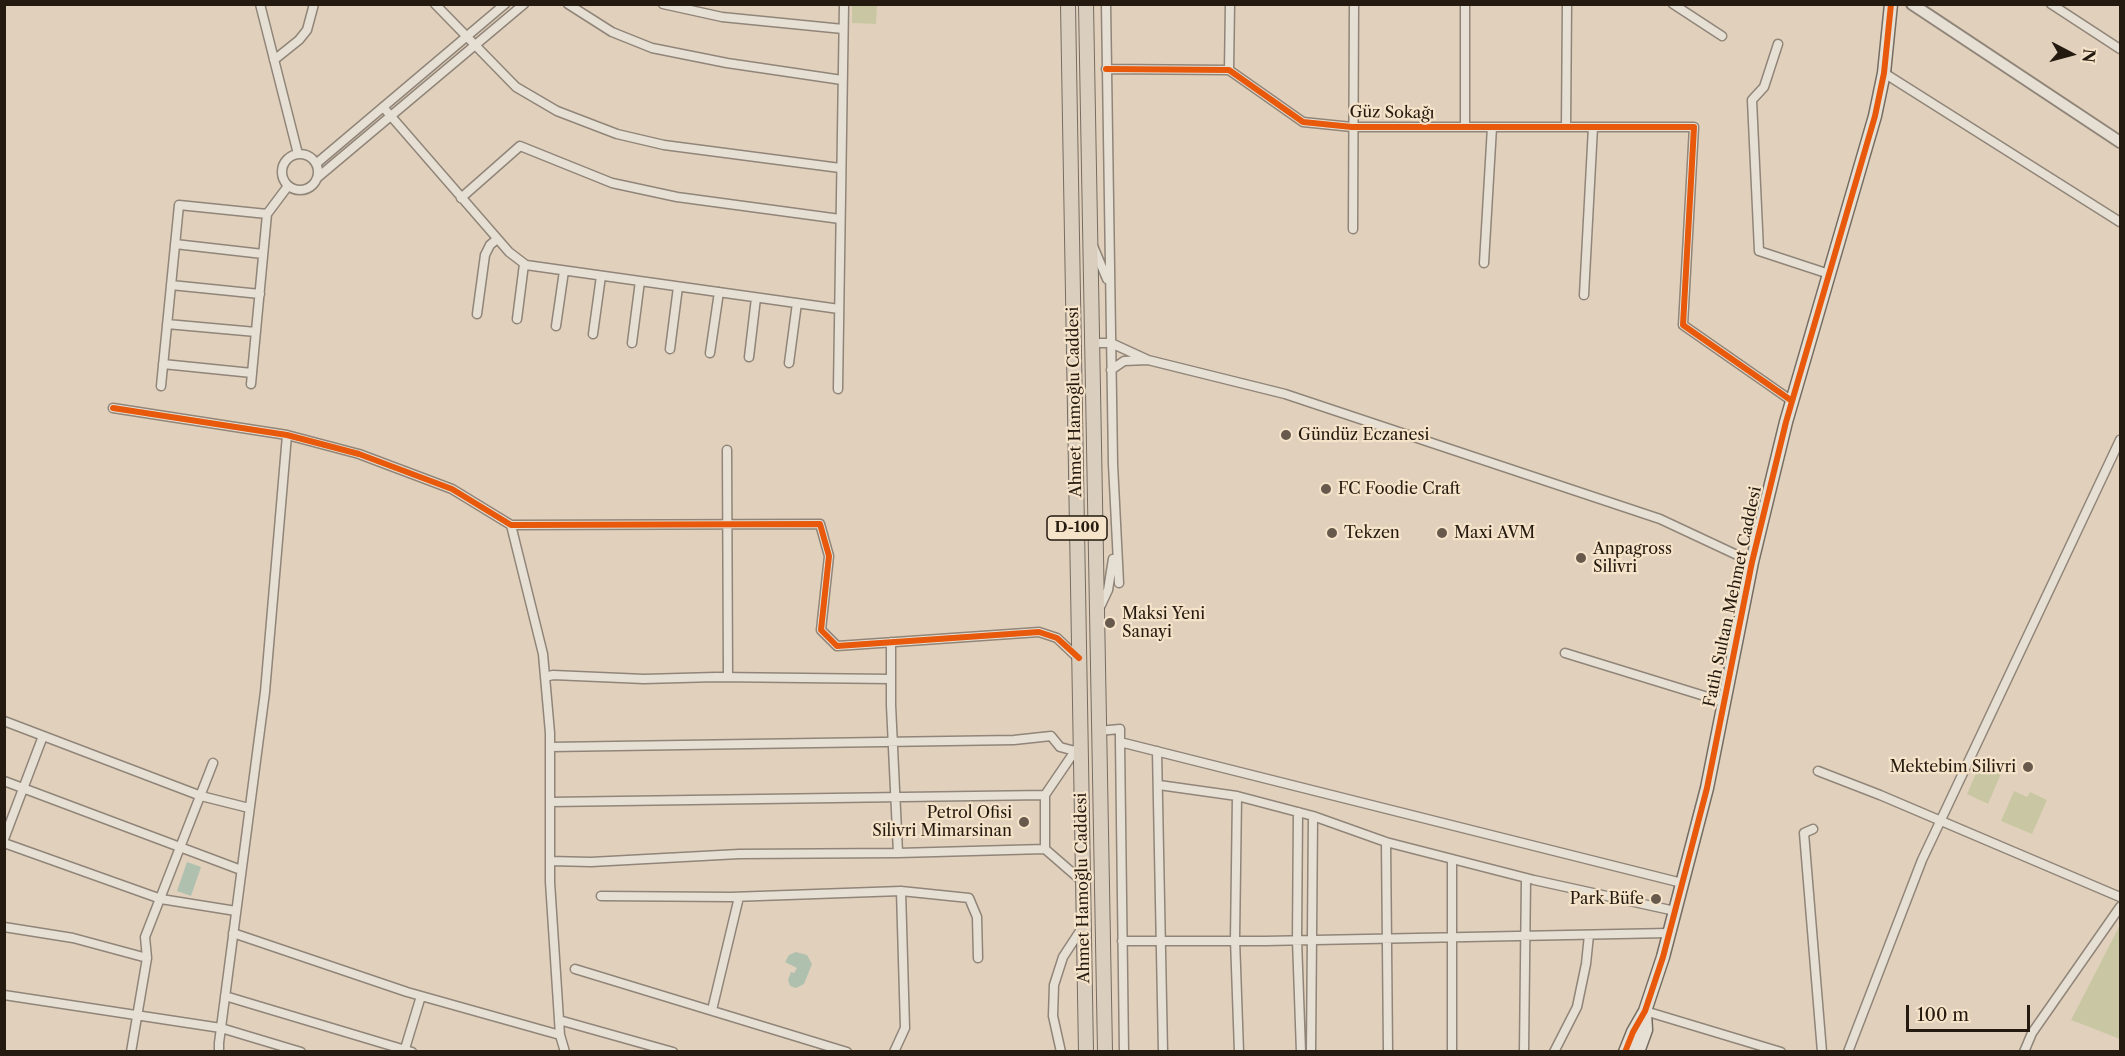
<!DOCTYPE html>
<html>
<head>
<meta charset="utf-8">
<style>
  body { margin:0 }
  #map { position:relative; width:2125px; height:1056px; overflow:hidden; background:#e1d1bc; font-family:"Libre Caslon Text",serif }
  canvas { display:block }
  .frame { position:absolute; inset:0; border:6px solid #251a0f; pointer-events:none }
  .north { position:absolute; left:2041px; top:24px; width:60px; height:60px; -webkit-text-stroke:4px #f5e3ca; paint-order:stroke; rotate:96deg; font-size:16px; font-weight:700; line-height:24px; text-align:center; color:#251a0f }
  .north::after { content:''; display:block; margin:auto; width:21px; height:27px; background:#251a0f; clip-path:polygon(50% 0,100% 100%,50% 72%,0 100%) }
  .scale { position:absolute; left:1906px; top:1005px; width:124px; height:27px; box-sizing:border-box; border:3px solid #251a0f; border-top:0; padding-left:8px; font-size:18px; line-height:21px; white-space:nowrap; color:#251a0f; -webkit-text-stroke:4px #f5e3ca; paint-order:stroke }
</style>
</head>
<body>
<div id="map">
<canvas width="2125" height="1056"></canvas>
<div class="frame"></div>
<div class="north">N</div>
<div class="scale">100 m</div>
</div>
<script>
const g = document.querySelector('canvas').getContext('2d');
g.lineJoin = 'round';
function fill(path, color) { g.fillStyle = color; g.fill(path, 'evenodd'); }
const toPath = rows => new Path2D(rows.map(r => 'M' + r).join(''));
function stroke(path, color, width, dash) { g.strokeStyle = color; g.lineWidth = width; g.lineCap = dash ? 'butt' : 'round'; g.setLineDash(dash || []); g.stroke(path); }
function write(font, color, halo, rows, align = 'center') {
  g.font = font + ' "Libre Caslon Text",serif'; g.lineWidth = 4.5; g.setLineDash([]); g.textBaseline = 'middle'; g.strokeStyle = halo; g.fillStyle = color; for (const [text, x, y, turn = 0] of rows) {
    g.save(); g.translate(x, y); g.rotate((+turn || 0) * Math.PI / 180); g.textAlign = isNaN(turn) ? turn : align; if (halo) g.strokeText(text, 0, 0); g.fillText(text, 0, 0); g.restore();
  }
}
fill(toPath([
  [852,5,877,5,876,24,852,23],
  [1982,759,2003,769,1988,804,1967,794],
  [2014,791,2027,797,2030,792,2047,800,2032,834,2001,821],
  [2120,925,2120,1039,2071,1020]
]), '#c9c7a3');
fill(toPath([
  [187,862,201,867,191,896,177,891],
  [796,952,807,955,812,964,804,984,796,988,790,986,788,980,791,972,794,973,797,968,785,962,789,955]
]), '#afc0af');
const minor = toPath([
  [260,4,298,154],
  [435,4,516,87,557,111,617,134,664,145,840,168],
  [568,4,612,32,652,48,727,63,842,80],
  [663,4,722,17,843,29],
  [1106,4,1113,464,1119,583],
  [1673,4,1722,36],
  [2051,4,2120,49],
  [1778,44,1764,87,1752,100,1759,251,1829,274],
  [274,60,299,40,307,30,314,4],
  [1106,69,1229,70,1303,122,1352,127,1694,127,1683,325,1792,401],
  [1229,70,1230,4],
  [1884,73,2120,222],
  [383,107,509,252,526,265,839,309],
  [1465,127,1465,4],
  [1566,127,1567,4],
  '282 172a18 18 0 1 1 36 0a18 18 0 1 1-36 0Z',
  [317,163,505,4],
  [317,178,524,4],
  [461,198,520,146,612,183,677,197,840,219],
  [1353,229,1354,4],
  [175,244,263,254],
  [1093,246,1107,279],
  [1484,263,1492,127],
  [171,285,260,294],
  [1584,295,1593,127],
  [477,314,485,255,490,245,497,239],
  [517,319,524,264],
  [167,324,256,332],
  [556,326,564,271],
  [593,334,601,276],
  [632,343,640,281],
  [1093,343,1111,343,1148,360,1124,361,1111,370],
  [670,349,678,287],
  [710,353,719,292],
  [749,357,756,298],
  [1148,360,1285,394,1660,519,1752,562],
  [789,363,797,303],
  [163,364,252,373],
  [251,384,267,214,288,186],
  [161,386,179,205,267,214],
  [838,389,844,4],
  [113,408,287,435,359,454,452,489,511,525,820,524,829,556,821,630,837,646,1039,632,1057,638,1078,658],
  [727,450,728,677],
  [511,525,543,654,550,733,550,882,560,1035,565,1052],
  [1100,607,1108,590,1113,559],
  [891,642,891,705,898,853],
  [1565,653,1724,702],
  [545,677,553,675,644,679,716,677,891,679],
  [4,721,201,796,249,808],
  [1098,731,1120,729,1120,742,1682,883],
  [1120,742,1124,1052],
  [550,747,1014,740,1051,736,1060,747,1075,751],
  [1077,748,1045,795,1045,849,1083,882],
  [1157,751,1163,1052],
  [1818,771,1880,795,2120,897],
  [4,781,241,870],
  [1159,785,1237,796,1313,816,1386,842,1534,880,1675,911],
  [1237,796,1235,939,1239,1052],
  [550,802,1045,795],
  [1298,812,1297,940,1301,1052],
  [1813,829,1804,833,1822,1052],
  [4,839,43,736],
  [1386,842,1388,1052],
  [4,843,161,899,236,911],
  [550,861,591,862,739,854,898,853,1045,849],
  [601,896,731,897,901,891,969,898,977,917,978,958],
  [4,927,73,938,147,958,145,937,213,763],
  [233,933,407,992,560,1035],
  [1122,941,1265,941,1669,933],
  [575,969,847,1052],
  [4,995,221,1028,301,1052],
  [225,996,412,1052],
  [712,1010,739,897],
  [1645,1011,1781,1052],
  [559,1020,673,1052],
  [131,1052,147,958],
  [219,1052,219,1043,265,692,287,435],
  [404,1052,421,996],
  [894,1052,905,1028,901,891],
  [1061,1052,1053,1016,1054,985,1063,957,1082,928],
  [1311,1052,1313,816],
  [1452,1052,1452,859],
  [1524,1052,1526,878],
  [1554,1052,1577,1007,1586,964,1589,935],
  [1848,1052,1922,860,2120,440],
  [2024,1052,2032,1033,2120,907]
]);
const tertiary = toPath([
  [1912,4,2120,142]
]);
const secondary = toPath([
  [1625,1052,1633,1032,1645,1011,1663,957,1707,788,1752,562,1786,422,1875,116,1884,73,1891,4],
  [1638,1052,1646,1030,1645,1012]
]);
const trunk = toPath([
  [1068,4,1086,1052],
  [1086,4,1105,1052]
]);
stroke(minor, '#908578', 11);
stroke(tertiary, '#908578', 14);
stroke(secondary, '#766c61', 15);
stroke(trunk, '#766c61', 16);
stroke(minor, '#e6dfd4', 8);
stroke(tertiary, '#e6dfd4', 10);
stroke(secondary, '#e6dfd4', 12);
stroke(trunk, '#dacebf', 14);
stroke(toPath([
  [1106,69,1229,70,1303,122,1352,127,1694,127,1683,325,1792,401],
  [113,408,287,435,359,454,452,489,511,525,820,524,829,556,821,630,837,646,1039,632,1057,638,1079,658],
  [1625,1052,1633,1032,1645,1011,1663,957,1707,788,1752,562,1786,422,1875,116,1884,73,1891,4]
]), '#e8590c', 6);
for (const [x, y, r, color] of [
  [1286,435,6,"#675a4c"],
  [1326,489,6,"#675a4c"],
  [1332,533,6,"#675a4c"],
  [1442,533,6,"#675a4c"],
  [1581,558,6,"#675a4c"],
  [1110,623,6,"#675a4c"],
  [2028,767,6,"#675a4c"],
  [1024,822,6,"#675a4c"],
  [1656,899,6,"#675a4c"]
]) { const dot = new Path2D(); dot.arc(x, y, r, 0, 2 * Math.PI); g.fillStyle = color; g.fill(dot); stroke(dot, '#f5e3ca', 2); }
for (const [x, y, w] of [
  [1077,528,60]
]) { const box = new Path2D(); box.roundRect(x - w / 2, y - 12, w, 24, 4.5); g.fillStyle = '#f5e3ca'; g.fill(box); stroke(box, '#251a0f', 1.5); }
write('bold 15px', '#251a0f', null, [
  ["D-100",1077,528]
]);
write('16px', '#251a0f', '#f5e3ca', [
  ["Güz Sokağı",1392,113,1],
  ["Ahmet Hamoğlu Caddesi",1075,402,-91],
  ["Fatih Sultan Mehmet Caddesi",1733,597,-78],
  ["Ahmet Hamoğlu Caddesi",1083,888,-91]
]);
write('16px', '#251a0f', '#f5e3ca', [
  ["Gündüz Eczanesi",1298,435],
  ["FC Foodie Craft",1338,489],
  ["Tekzen",1344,533],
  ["Maxi AVM",1454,533],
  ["Anpagross",1593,549],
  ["Silivri",1593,567],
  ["Maksi Yeni",1122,614],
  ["Sanayi",1122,632],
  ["Mektebim Silivri",2016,767,"right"],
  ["Petrol Ofisi",1012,813,"right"],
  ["Silivri Mimarsinan",1012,831,"right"],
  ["Park Büfe",1644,899,"right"]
], 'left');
</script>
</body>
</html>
